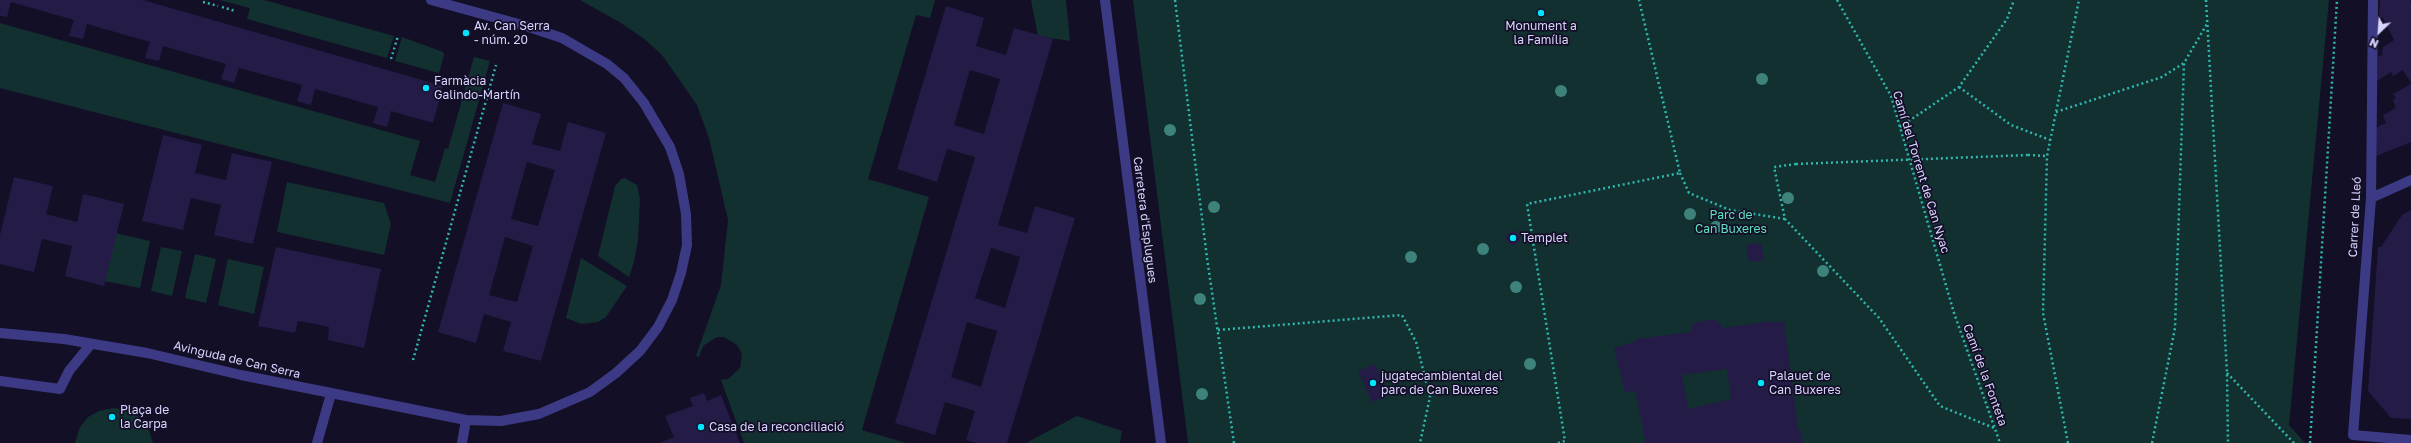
<!DOCTYPE html>
<html>
<head>
<meta charset="utf-8">
<style>
  body { margin:0 }
  #map { position:relative; width:2411px; height:443px; overflow:hidden; background:#130f26; font-family:"Golos Text",sans-serif }
  canvas { display:block }
  .north { position:absolute; left:2359px; top:12px; width:40px; height:40px; -webkit-text-stroke:3px #130f26; paint-order:stroke; rotate:205deg; font-size:11px; font-weight:700; line-height:16px; text-align:center; color:#d9d4ff }
  .north::after { content:''; display:block; margin:auto; width:14px; height:18px; background:#d9d4ff; clip-path:polygon(50% 0,100% 100%,50% 72%,0 100%) }
</style>
</head>
<body>
<div id="map">
<canvas width="2411" height="443"></canvas>
<div class="north">N</div>
</div>
<script>
const g = document.querySelector('canvas').getContext('2d');
g.lineJoin = 'round';
function fill(path, color) { g.fillStyle = color; g.fill(path, 'evenodd'); }
const toPath = rows => new Path2D(rows.map(r => 'M' + r).join(''));
function stroke(path, color, width, dash) { g.strokeStyle = color; g.lineWidth = width; g.lineCap = dash ? 'butt' : 'round'; g.setLineDash(dash || []); g.stroke(path); }
function write(font, color, halo, rows, align = 'center') {
  g.font = font + ' "Golos Text",sans-serif'; g.lineWidth = 3.5; g.setLineDash([]); g.textBaseline = 'middle'; g.strokeStyle = halo; g.fillStyle = color; for (const [text, x, y, turn = 0] of rows) {
    g.save(); g.translate(x, y); g.rotate((+turn || 0) * Math.PI / 180); g.textAlign = isNaN(turn) ? turn : align; if (halo) g.strokeText(text, 0, 0); g.fillText(text, 0, 0); g.restore();
  }
}
fill(toPath([
  [219,0,264,0,394,36,387,58,247,19,250,8],
  [580,0,935,0,930,18,916,15,868,179,929,197,862,430,906,443,744,443,721,380,728,379,740,368,742,354,737,345,724,337,717,337,703,346,699,357,696,356,721,285,728,220,709,138,697,105,662,55,643,38,621,23],
  [1031,0,1066,0,1070,41,1038,36],
  [1133,0,2329,0,2289,425,2305,443,1188,443],
  [0,23,420,141,410,175,435,182,445,148,448,149,474,57,490,61,450,203,0,88],
  [402,37,443,52,444,55,439,73,395,61],
  [625,178,637,185,640,199,638,240,634,262,629,277,598,256,615,186,621,179],
  [287,182,384,203,391,224,384,255,277,232],
  [115,233,150,241,140,288,104,281],
  [161,247,182,251,172,296,151,291],
  [195,254,216,259,206,303,185,298],
  [581,258,627,286,606,317,598,322,581,324,566,318],
  [228,259,264,267,254,314,218,305],
  [113,408,127,410,139,417,149,430,153,443,75,443,80,427,88,417,99,411],
  [1077,416,1122,431,1120,443,1026,443]
]), '#12302f');
fill(toPath([
  [0,0,143,0,443,86,433,123,391,111,387,127,373,123,378,107,315,89,311,105,297,101,302,85,239,68,234,83,221,79,226,64,163,46,159,61,145,58,150,42,87,24,83,39,69,36,74,20,11,2,7,17,0,16],
  [2380,0,2410,0,2411,3,2411,83,2403,70,2393,76,2391,72,2377,81,2378,57,2382,55,2383,47,2394,40,2383,18,2379,19],
  [946,6,984,18,976,46,1006,55,1014,28,1053,39,998,225,1027,233,1035,206,1075,218,1007,443,977,443,966,440,975,411,945,402,935,435,895,423,975,157,947,149,937,182,897,169],
  [970,70,1000,79,984,134,954,125],
  [991,248,1020,257,1005,308,975,298],
  [967,322,997,331,981,387,951,377],
  [2411,84,2411,142,2374,157,2375,128,2386,123,2383,115,2396,108,2393,100,2396,98,2393,94],
  [503,103,541,114,532,144,560,151,568,122,606,133,541,361,503,351,511,322,484,314,476,343,438,332],
  [527,162,555,170,538,226,511,219],
  [505,237,533,246,517,302,489,295],
  [163,135,202,145,195,173,226,180,232,153,272,162,253,244,214,235,221,205,191,198,183,230,142,221],
  [14,177,53,186,46,214,77,222,83,194,124,204,104,286,65,276,72,246,42,239,34,272,0,264,0,235],
  [2411,210,2411,419,2391,418,2368,391,2378,247,2381,247,2402,215],
  '1506 238a7 7 0 1 1 14 0a7 7 0 1 1-14 0Z',
  [1761,243,1764,260,1749,262,1746,245],
  [276,247,381,269,364,348,328,340,329,327,310,323,298,321,295,333,258,326],
  [1714,319,1721,324,1722,328,1771,321,1772,323,1784,321,1798,428,1801,432,1803,443,1646,443,1635,391,1625,392,1614,348,1637,341,1636,339,1691,332,1692,325,1695,323],
  [1727,369,1731,399,1688,409,1682,375],
  [1375,364,1389,395,1372,402,1358,371],
  [704,393,707,401,721,395,740,443,659,443,674,437,665,416,693,406,690,398]
]), '#241b47');
stroke(toPath([
  [1175,0,1207,258,1234,443],
  [1837,0,1891,96,1954,313,2000,443],
  [2206,0,2227,373,2228,443],
  [203,2,218,6],
  [222,7,235,11],
  [391,59,398,36],
  [1959,87,2011,125,2050,140],
  [2056,112,2162,77,2184,63],
  [1900,127,1959,87,2007,19,2014,0],
  [2028,155,2047,156],
  [1796,164,1774,167,1785,219,1879,318,1940,406,1994,428],
  [1680,173,1689,193,1730,210,1785,219],
  [1218,330,1402,315,1416,342,1430,397,1420,443],
  [413,360,496,65],
  [2227,373,2294,443],
  [1558,443,1565,441,1527,204,1680,173,1639,0],
  [2068,443,2043,313,2047,156,2079,0],
  [2152,443,2175,328,2184,63,2207,24],
  [2310,443,2337,0]
]), '#2fb8b0', 2.5, [2, 3]);
stroke(toPath([
  [0,381,60,389,69,371,91,344],
  [462,443,466,420]
]), '#3d3a85', 10);
stroke(toPath([
  [1105,0,1161,443],
  [2373,0,2371,198,2353,435,2411,440],
  [2371,198,2411,180],
  [0,333,64,339,147,353,241,375,466,420,501,421,539,414,590,392,616,373,640,351,658,327,672,300,681,273,687,245,686,214,679,174,670,147,644,103,624,78,607,64,562,38,526,26,431,0],
  [317,443,331,394]
]), '#3d3a85', 10);
stroke(toPath([
  [1796,164,2028,155]
]), '#2fb8b0', 2.5, [2, 3]);
g.fillStyle = '#3d827b';
for (const [x, y] of [
  [1762,79],
  [1561,91],
  [1170,130],
  [1788,198],
  [1214,207],
  [1690,214],
  [1716,227],
  [1483,249],
  [1411,257],
  [1823,271],
  [1516,287],
  [1200,299],
  [1530,364],
  [1202,394]
]) { g.beginPath(); g.arc(x, y, 6, 0, 2 * Math.PI); g.fill(); }
for (const [x, y, r, color] of [
  [1541,13,4,"#00e5ff"],
  [466,33,4,"#00e5ff"],
  [426,88,4,"#00e5ff"],
  [1513,238,4,"#00e5ff"],
  [1373,383,4,"#00e5ff"],
  [1761,383,4,"#00e5ff"],
  [112,417,4,"#00e5ff"],
  [701,427,4,"#00e5ff"]
]) { const dot = new Path2D(); dot.arc(x, y, r, 0, 2 * Math.PI); g.fillStyle = color; g.fill(dot); stroke(dot, '#130f26', 1.5); }
write('12px', '#d9d4ff', '#130f26', [
  ["Av. Can Serra",474,26],
  ["- núm. 20",474,40],
  ["Monument a",1541,26,"center"],
  ["la Família",1541,40,"center"],
  ["Farmàcia",434,81],
  ["Galindo-Martín",434,95],
  ["Templet",1521,238],
  ["jugatecambiental del",1381,376],
  ["parc de Can Buxeres",1381,390],
  ["Palauet de",1769,376],
  ["Can Buxeres",1769,390],
  ["Plaça de",120,410],
  ["la Carpa",120,424],
  ["Casa de la reconciliació",709,427]
], 'left');
write('12px', '#d9d4ff', '#130f26', [
  ["Camí del Torrent de Can Nyac",1921,172,73],
  ["Carrer de Lleó",2355,217,-87],
  ["Carretera d'Esplugues",1145,220,83],
  ["Avinguda de Can Serra",237,360,13],
  ["Camí de la Fonteta",1985,375,70]
]);
write('12px', '#5fe0c0', '#130f26', [
  ["Parc de",1731,215],
  ["Can Buxeres",1731,229]
]);
</script>
</body>
</html>
